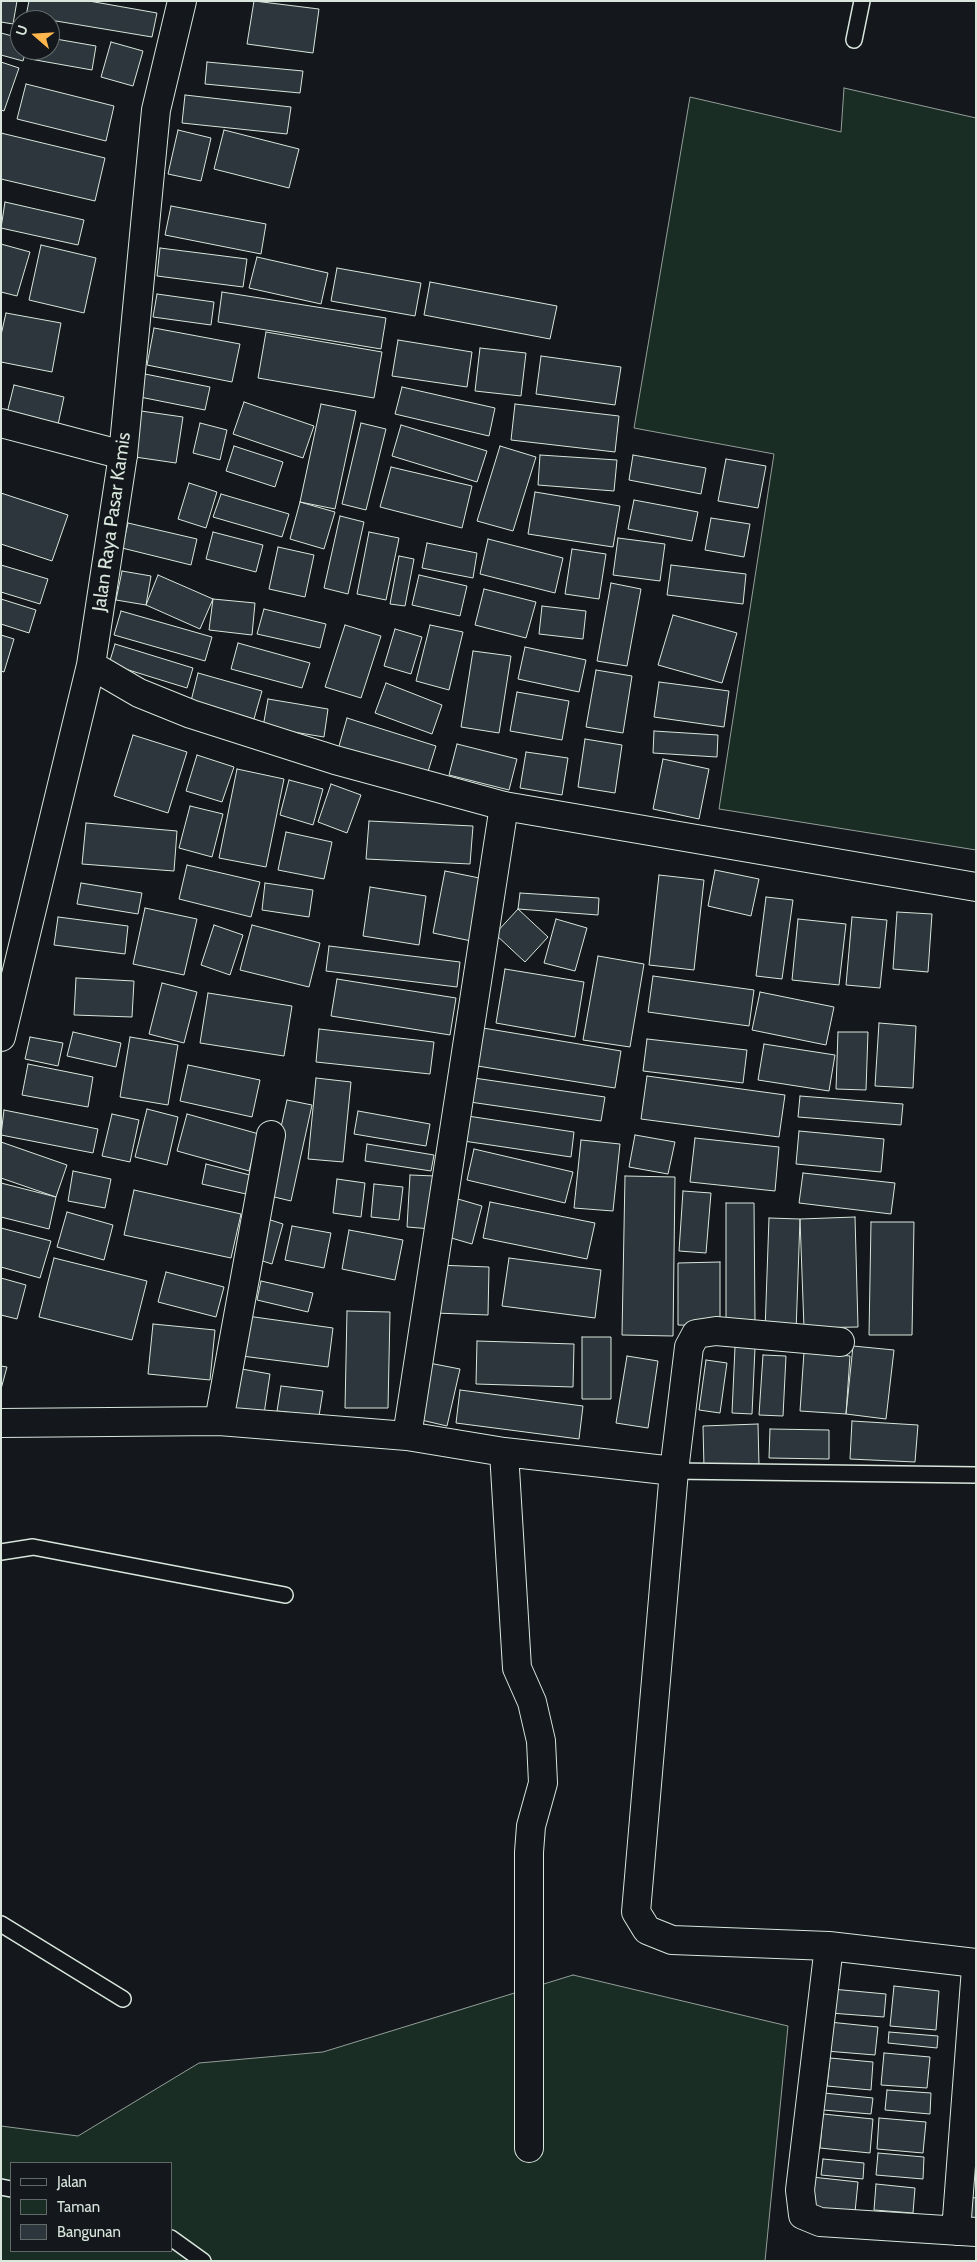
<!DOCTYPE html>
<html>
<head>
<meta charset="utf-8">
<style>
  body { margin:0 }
  #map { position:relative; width:977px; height:2262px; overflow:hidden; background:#14181c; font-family:Cabin,sans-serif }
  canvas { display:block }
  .frame { position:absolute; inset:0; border:2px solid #d8e6dc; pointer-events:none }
  .legend { position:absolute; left:10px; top:2162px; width:162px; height:90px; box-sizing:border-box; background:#14181c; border:1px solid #626a69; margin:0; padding:6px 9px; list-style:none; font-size:15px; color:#d8e6dc }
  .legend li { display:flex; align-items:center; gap:10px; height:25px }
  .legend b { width:25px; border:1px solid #626a69 }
  .north { position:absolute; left:10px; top:10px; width:50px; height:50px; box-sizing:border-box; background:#14181c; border:1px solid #626a69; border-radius:50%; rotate:289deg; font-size:14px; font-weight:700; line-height:20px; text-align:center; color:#d8e6dc }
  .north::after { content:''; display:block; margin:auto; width:18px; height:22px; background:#ffb74d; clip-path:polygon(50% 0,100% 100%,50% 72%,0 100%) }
</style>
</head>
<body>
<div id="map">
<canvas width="977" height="2262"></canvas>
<div class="frame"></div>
<ul class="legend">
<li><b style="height:6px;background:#14181c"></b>Jalan</li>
<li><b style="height:14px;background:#1a2d24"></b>Taman</li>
<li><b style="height:14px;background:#2c363c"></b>Bangunan</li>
</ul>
<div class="north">U</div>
</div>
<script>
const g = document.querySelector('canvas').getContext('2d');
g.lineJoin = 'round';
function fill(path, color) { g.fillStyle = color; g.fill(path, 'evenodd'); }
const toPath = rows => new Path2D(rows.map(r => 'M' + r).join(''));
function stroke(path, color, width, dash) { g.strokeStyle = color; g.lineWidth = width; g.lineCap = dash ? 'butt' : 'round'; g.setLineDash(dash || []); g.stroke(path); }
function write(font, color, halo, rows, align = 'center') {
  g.font = font + ' Cabin,sans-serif'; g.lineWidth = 4; g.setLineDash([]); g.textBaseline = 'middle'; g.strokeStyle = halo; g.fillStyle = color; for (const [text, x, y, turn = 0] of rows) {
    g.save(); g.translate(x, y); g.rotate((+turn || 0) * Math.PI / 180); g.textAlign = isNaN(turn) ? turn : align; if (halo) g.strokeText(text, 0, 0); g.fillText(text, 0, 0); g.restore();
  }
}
const green = toPath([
  [844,88,976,118,976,850,719,809,774,454,634,428,690,97,841,132,844,88],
  [573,1975,788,2026,765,2261,1,2261,1,2126,78,2136,199,2063,323,2052,573,1975],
  [11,2163,171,2163,171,2251,11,2251,11,2163]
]);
fill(green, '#1a2d24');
stroke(green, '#939e99', 1);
const building = toPath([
  [1,1,17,1,13,24,1,22,1,1],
  [29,1,89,1,157,13,152,37,26,16,29,1],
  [254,1,319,9,313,53,247,44,254,1],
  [1,33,20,38,20,50,26,50,23,61,1,55,1,33],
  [50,38,96,46,92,70,30,59,32,50,50,50,50,38],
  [111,42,143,51,133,86,101,77,111,42],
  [1,62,19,68,4,111,1,110,1,62],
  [207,62,303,71,300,93,205,84,207,62],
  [26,84,114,106,106,141,17,119,26,84],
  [185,95,291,107,287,134,182,123,185,95],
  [178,130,211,138,201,181,168,174,178,130],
  [224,130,299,149,289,188,214,169,224,130],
  [1,133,105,158,95,201,1,179,1,133],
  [5,202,84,220,78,245,1,228,5,202],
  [171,206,266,224,261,254,165,235,171,206],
  [1,244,30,252,17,296,1,292,1,244],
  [41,245,96,258,84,313,29,300,41,245],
  [160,248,247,259,243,287,157,276,160,248],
  [257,257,328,273,321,304,249,288,257,257],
  [337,268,421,283,415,316,331,301,337,268],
  [430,282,557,306,550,339,424,315,430,282],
  [222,292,386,318,381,349,218,322,222,292],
  [157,294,214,302,211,325,153,317,157,294],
  [6,313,61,323,52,372,1,362,1,335,6,313],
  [154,328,240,344,232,382,147,365,154,328],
  [266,332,382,352,374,398,258,378,266,332],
  [398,340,472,352,467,387,392,376,398,340],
  [480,348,526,353,521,396,475,391,480,348],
  [541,356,621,367,615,405,536,394,541,356],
  [145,374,210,387,205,410,140,397,145,374],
  [14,385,64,397,57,429,6,417,14,385],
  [402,387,495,408,489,436,395,414,402,387],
  [244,402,314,426,303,458,233,434,244,402],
  [321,404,356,411,335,509,300,502,321,404],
  [515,404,619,416,615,452,511,440,515,404],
  [141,411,183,417,176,463,135,457,141,411],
  [200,423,227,430,220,460,193,453,200,423],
  [361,423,386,429,366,510,342,504,361,423],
  [401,425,487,451,477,482,392,456,401,425],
  [234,446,283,462,275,487,226,471,234,446],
  [500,446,536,457,513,531,477,521,500,446],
  [540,455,617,460,614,491,538,485,540,455],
  [633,455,706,468,701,494,629,480,633,455],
  [726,459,766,466,758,508,718,501,726,459],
  [391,467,472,486,462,528,380,507,391,467],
  [189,483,217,492,206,528,178,519,189,483],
  [535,492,620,506,613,547,528,534,535,492],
  [1,493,68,515,52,561,1,544,1,493],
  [221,494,289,514,282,537,213,517,221,494],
  [634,500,698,512,692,541,628,529,634,500],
  [300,502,335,512,324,549,290,539,300,502],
  [340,516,364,522,348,594,324,588,340,516],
  [711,518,750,524,744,557,705,550,711,518],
  [128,523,197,539,191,565,122,548,128,523],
  [213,532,263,545,256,572,206,559,213,532],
  [369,532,399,538,386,600,357,594,369,532],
  [618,538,665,544,660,581,613,575,618,538],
  [488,539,563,558,555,593,480,574,488,539],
  [427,543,477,553,473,578,422,568,427,543],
  [278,547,314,555,305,597,269,589,278,547],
  [572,549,606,554,599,599,565,594,572,549],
  [399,556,414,559,405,606,390,604,399,556],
  [1,565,48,579,40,604,1,592,1,565],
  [671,565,746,574,743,604,667,595,671,565],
  [122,571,151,576,146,605,116,600,122,571],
  [158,575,213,599,200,629,146,605,158,575],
  [419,575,467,586,460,616,412,605,419,575],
  [611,583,641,589,627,666,597,661,611,583],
  [484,589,536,602,526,638,475,625,484,589],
  [1,599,36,610,29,633,1,624,1,599],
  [213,599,255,603,252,635,209,630,213,599],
  [542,606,586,611,583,639,539,634,542,606],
  [264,609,326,624,320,648,257,634,264,609],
  [121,611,212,637,205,661,114,635,121,611],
  [673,615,737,633,722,683,658,665,673,615],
  [345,625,381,636,361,698,325,687,345,625],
  [430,625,463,632,449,690,416,681,430,625],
  [395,629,422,637,411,674,384,666,395,629],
  [1,635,14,639,4,672,1,671,1,635],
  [238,643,310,663,302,688,231,669,238,643],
  [115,644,193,668,187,688,109,664,115,644],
  [525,647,586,660,579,692,518,679,525,647],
  [473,651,511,656,499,733,461,727,473,651],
  [596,670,632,676,623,733,586,727,596,670],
  [198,673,262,691,254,719,191,701,198,673],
  [659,682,729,691,724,727,654,717,659,682],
  [386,683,442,705,432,734,375,713,386,683],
  [517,692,569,701,562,740,510,731,517,692],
  [268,699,328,709,324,737,263,727,268,699],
  [347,718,436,746,425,781,337,753,347,718],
  [654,731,718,735,717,757,653,753,654,731],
  [133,735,187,752,168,813,114,796,133,735],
  [585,739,622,745,615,793,578,787,585,739],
  [457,744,517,759,509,790,449,775,457,744],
  [526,752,568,758,562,795,520,788,526,752],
  [197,755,234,767,222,802,186,791,197,755],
  [663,759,709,769,699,819,653,809,663,759],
  [237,769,284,779,266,867,219,858,237,769],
  [289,780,323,789,313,825,280,815,289,780],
  [331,784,361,795,347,833,318,822,331,784],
  [190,806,223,814,212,857,179,848,190,806],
  [369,821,473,826,470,864,366,859,369,821],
  [86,823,177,831,174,871,82,864,86,823],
  [286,832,332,842,324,879,278,870,286,832],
  [187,865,260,882,251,917,179,899,187,865],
  [715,870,759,879,751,916,708,906,715,870],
  [445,871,489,880,476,942,433,933,445,871],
  [659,875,704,880,694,970,649,965,659,875],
  [81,883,142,893,138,914,77,904,81,883],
  [265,883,313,890,309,917,262,910,265,883],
  [370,887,426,896,419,945,363,936,370,887],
  [520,893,599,898,598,915,518,909,520,893],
  [766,897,793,900,782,979,756,976,766,897],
  [145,908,197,919,184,975,133,964,145,908],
  [518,909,548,937,525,962,495,934,518,909],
  [897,912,932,914,928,972,893,969,897,912],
  [58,917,128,926,125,954,54,945,58,917],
  [852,917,887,920,880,988,846,985,852,917],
  [556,919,587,928,575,971,544,963,556,919],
  [798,919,846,924,839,985,792,980,798,919],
  [214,925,243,935,230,975,201,965,214,925],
  [252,925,320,943,309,987,240,970,252,925],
  [329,946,460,962,457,987,326,971,329,946],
  [598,956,644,964,630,1047,583,1040,598,956],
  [505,969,584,982,575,1037,496,1023,505,969],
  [653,976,754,990,749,1026,648,1012,653,976],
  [76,978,134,981,132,1017,74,1015,76,978],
  [337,979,456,998,450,1035,331,1016,337,979],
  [162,983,197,992,184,1043,149,1034,162,983],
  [760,992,834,1007,826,1045,752,1030,760,992],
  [208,993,292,1006,284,1056,200,1043,208,993],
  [879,1023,916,1026,913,1088,875,1086,879,1023],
  [471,1026,621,1051,615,1088,465,1064,471,1026],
  [319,1029,434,1042,430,1074,316,1062,319,1029],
  [73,1032,121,1043,116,1067,67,1056,73,1032],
  [838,1032,868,1032,866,1090,836,1089,838,1032],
  [30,1037,63,1043,58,1066,25,1059,30,1037],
  [130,1037,178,1045,168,1105,120,1097,130,1037],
  [647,1039,747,1050,743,1083,643,1071,647,1039],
  [764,1044,835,1055,829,1091,758,1080,764,1044],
  [28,1064,93,1077,88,1107,22,1095,28,1064],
  [188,1065,260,1080,252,1117,180,1101,188,1065],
  [647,1076,785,1095,779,1137,641,1119,647,1076],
  [467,1077,605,1097,601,1121,463,1101,467,1077],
  [316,1078,351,1082,343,1162,308,1159,316,1078],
  [800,1096,903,1104,901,1125,798,1117,800,1096],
  [287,1100,312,1105,291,1201,266,1195,287,1100],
  [147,1109,178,1117,167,1165,135,1157,147,1109],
  [4,1110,98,1129,93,1153,1,1135,4,1110],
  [358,1111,430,1124,426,1146,354,1134,358,1111],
  [112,1114,139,1120,130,1162,102,1156,112,1114],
  [187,1114,259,1134,249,1171,177,1151,187,1114],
  [461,1115,574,1132,571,1157,457,1140,461,1115],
  [799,1131,884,1139,881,1172,796,1164,799,1131],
  [635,1135,675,1142,668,1174,629,1167,635,1135],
  [695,1138,779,1147,775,1191,690,1182,695,1138],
  [581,1140,620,1144,613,1211,574,1208,581,1140],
  [1,1142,67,1165,56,1197,1,1178,1,1142],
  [367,1144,434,1155,431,1171,365,1161,367,1144],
  [474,1149,573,1172,565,1203,467,1180,474,1149],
  [206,1164,250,1175,246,1194,202,1184,206,1164],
  [73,1171,111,1179,105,1208,68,1201,73,1171],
  [803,1173,895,1183,891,1214,799,1203,803,1173],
  [410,1175,435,1176,432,1229,407,1227,410,1175],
  [625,1176,675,1177,673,1336,622,1335,625,1176],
  [337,1179,365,1183,361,1217,333,1213,337,1179],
  [1,1183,56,1197,49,1229,1,1217,1,1183],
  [374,1184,403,1187,399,1220,371,1217,374,1184],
  [134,1190,241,1214,231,1258,124,1235,134,1190],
  [683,1191,711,1193,706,1253,679,1251,683,1191],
  [451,1197,482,1206,472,1244,441,1235,451,1197],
  [490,1202,595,1223,587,1259,483,1238,490,1202],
  [726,1203,754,1203,755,1321,726,1321,726,1203],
  [67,1212,113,1225,104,1260,57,1247,67,1212],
  [261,1217,283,1224,272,1264,250,1257,261,1217],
  [855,1217,858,1327,804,1328,800,1219,855,1217],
  [769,1218,800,1219,796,1332,765,1331,769,1218],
  [871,1222,914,1222,912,1335,869,1335,871,1222],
  [292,1226,331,1233,324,1268,285,1260,292,1226],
  [1,1228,51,1241,40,1278,1,1267,1,1228],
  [349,1230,403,1240,395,1280,342,1269,349,1230],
  [54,1258,147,1281,132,1340,39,1317,54,1258],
  [509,1258,601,1270,595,1318,502,1306,509,1258],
  [720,1262,720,1326,678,1325,678,1263,720,1262],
  [437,1265,489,1267,488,1315,435,1313,437,1265],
  [166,1272,224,1287,216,1317,158,1302,166,1272],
  [1,1278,26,1285,17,1319,1,1315,1,1278],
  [261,1281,313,1293,308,1312,257,1300,261,1281],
  [347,1311,390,1312,388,1408,345,1408,347,1311],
  [240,1315,333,1328,328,1367,234,1355,240,1315],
  [153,1324,215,1330,210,1380,148,1374,153,1324],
  [582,1337,611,1337,611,1399,582,1399,582,1337],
  [477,1341,574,1344,573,1387,476,1384,477,1341],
  [853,1346,894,1350,886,1419,846,1414,853,1346],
  [735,1347,755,1348,752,1414,732,1413,735,1347],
  [804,1352,850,1356,846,1414,800,1411,804,1352],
  [763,1355,786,1356,783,1416,759,1415,763,1355],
  [627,1356,658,1361,648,1428,616,1423,627,1356],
  [706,1360,727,1363,720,1413,699,1410,706,1360],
  [429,1363,460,1369,447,1426,417,1419,429,1363],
  [1,1366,7,1367,1,1389,1,1366],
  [236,1368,270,1374,264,1414,229,1408,236,1368],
  [281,1386,323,1391,319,1416,277,1411,281,1386],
  [460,1390,583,1406,579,1439,456,1423,460,1390],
  [852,1421,918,1425,915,1462,850,1459,852,1421],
  [758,1424,759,1466,704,1468,703,1426,758,1424],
  [770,1429,829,1430,829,1459,769,1458,770,1429],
  [894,1986,939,1991,936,2030,890,2026,894,1986],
  [832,1989,886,1994,884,2017,830,2013,832,1989],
  [829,2022,878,2027,875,2055,826,2051,829,2022],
  [889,2032,938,2036,937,2048,888,2043,889,2032],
  [884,2053,930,2057,927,2088,881,2085,884,2053],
  [830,2058,873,2062,871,2090,827,2086,830,2058],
  [887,2090,931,2093,930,2114,885,2110,887,2090],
  [824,2093,873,2098,871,2114,823,2110,824,2093],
  [823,2114,873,2119,870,2153,820,2148,823,2114],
  [879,2118,926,2122,923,2153,877,2149,879,2118],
  [878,2153,924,2157,923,2179,876,2175,878,2153],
  [823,2159,864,2163,863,2179,821,2175,823,2159],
  [812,2177,858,2182,855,2212,809,2208,812,2177],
  [876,2184,915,2188,913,2213,874,2210,876,2184],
  [961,2196,976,2198,976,2218,959,2216,961,2196]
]);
fill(building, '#2c363c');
stroke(building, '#d8e6dc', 1);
const lane = toPath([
  [854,40,862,1],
  [674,1471,976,1475],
  [1,1552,33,1547,285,1595],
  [1,1924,123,1999],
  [1,2187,11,2189],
  [171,2238,203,2261]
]);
const street = toPath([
  [1,423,123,455],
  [840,1342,716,1331,696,1334,689,1347,674,1471,636,1912,647,1930,672,1940,829,1946,976,1963],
  [219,1421,271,1135],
  [1,1423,219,1421,407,1436,504,1452,674,1471],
  [407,1436,504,806],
  [504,1452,517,1668,532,1702,541,1741,543,1783,531,1826,529,1852,529,2148],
  [829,1946,800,2190,803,2215,820,2222,976,2232],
  [956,2231,976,1968]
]);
const secondary = toPath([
  [91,665,139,693,191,714,335,760,504,806,976,887],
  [1,1037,91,665,123,455,156,110,182,1]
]);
stroke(lane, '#d8e6dc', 18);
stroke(street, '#d8e6dc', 30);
stroke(secondary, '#d8e6dc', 30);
stroke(lane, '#14181c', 15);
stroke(street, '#14181c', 28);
stroke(secondary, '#14181c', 28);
write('19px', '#d8e6dc', '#14181c', [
  ["Jalan Raya Pasar Kamis",112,522,-82]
]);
</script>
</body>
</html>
